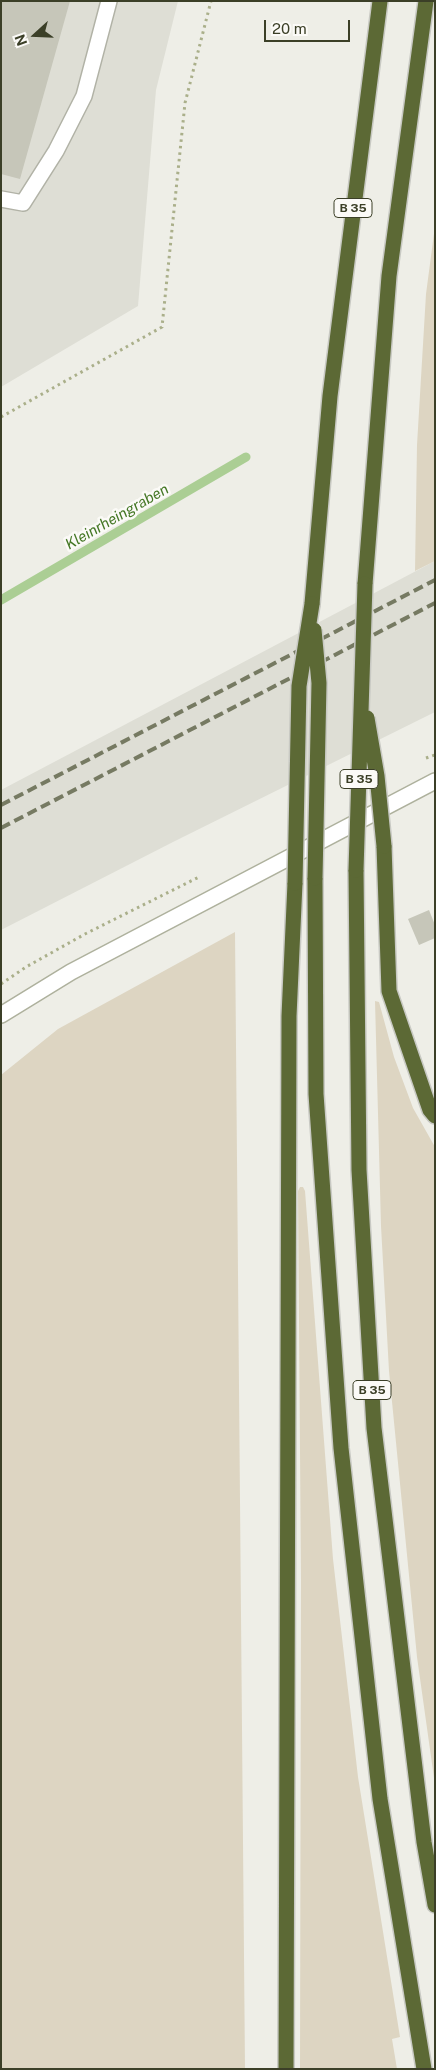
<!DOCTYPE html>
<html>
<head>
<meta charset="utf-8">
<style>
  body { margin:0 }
  #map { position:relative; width:436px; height:2070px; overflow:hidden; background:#eeeee7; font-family:"Public Sans",sans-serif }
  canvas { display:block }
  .frame { position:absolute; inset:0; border:2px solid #3b3f27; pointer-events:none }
  .north { position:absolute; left:10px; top:10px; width:50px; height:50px; -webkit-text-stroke:4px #fbfaf7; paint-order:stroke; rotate:250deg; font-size:14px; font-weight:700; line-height:20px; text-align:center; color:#3b3f27 }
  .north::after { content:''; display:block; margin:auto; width:18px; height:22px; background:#3b3f27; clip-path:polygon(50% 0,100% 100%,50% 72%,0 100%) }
  .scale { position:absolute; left:264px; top:20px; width:86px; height:22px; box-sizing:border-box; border:2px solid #3b3f27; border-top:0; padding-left:6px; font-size:15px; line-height:18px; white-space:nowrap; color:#3b3f27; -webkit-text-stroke:4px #fbfaf7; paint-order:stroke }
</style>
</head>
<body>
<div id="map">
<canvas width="436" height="2070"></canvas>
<div class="frame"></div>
<div class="north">N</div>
<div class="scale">20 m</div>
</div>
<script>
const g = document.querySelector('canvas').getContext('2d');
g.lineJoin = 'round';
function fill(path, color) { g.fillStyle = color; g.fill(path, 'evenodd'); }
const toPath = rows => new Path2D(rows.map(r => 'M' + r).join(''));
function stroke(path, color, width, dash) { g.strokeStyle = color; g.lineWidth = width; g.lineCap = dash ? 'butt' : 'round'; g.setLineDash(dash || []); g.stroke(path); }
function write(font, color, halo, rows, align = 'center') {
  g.font = font + ' "Public Sans",sans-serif'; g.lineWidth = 5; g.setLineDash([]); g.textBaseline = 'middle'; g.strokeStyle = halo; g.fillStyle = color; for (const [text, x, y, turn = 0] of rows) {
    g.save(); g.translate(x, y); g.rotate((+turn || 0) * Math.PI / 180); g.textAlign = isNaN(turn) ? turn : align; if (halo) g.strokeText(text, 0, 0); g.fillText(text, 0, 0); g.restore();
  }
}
fill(toPath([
  [1,1,178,1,156,90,138,306,1,387],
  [435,561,435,712,173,842,1,930,1,790]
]), '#deded5');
fill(toPath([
  [435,226,435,561,415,571,417,445,426,294],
  [235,932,245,2069,1,2069,1,1075,58,1029],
  [375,1001,379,1002,394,1057,413,1108,435,1147,435,1785,417,1657,389,1371,381,1226],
  [300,1187,303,1187,305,1191,333,1559,358,1777,400,2037,392,2039,397,2069,300,2069,301,1581,298,1191]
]), '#ddd5c2');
stroke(toPath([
  [1,600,246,457]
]), '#abce94', 9);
fill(toPath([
  [1,1,70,1,20,179,1,174],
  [429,910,435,925,435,938,419,945,408,919]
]), '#c6c6b9');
const lane = toPath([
  [1,199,23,203,56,151,84,96,109,1]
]);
const secondary = toPath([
  [1,1015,71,972,435,781]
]);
const highway = toPath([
  [365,584,389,276,426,1],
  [312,604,330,396,380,1],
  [384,846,389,991,430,1110,435,1116],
  [356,870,359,1170,374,1428,424,1842,435,1905],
  [315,878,316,1094,341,1448,380,1799,424,2069],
  [286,2069,289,1016,295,883]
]);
stroke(lane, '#b1b2a6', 18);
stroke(secondary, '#aeb19d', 18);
stroke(highway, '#c8c9c3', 18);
stroke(toPath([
  [1,417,162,327,185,103,211,1],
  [426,758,435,755],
  [1,984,26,967,85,934,199,877]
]), '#aaaf8a', 3, [2.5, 4]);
stroke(lane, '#fff', 15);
stroke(secondary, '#fff', 15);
stroke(highway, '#5c6935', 15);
stroke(toPath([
  [1,805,435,580],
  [1,828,435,603]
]), '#767a62', 4, [10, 5]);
const highwayBridge = toPath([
  [314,630,319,683,315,878],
  [367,718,377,776,384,846],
  [356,870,365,584],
  [295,883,299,686,312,604]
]);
stroke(highwayBridge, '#c8c9c3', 18, []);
stroke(highwayBridge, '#5c6935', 15);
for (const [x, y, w] of [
  [353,208,38],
  [359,779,38],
  [372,1390,38]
]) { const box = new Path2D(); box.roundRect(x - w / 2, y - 9.5, w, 19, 4); g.fillStyle = '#fbfaf7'; g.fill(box); stroke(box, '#3b3f27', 1); }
write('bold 12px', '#3b3f27', null, [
  ["B 35",353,208],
  ["B 35",359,779],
  ["B 35",372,1390]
]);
write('italic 15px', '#447725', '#fbfaf7', [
  ["Kleinrheingraben",117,517,-30]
]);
</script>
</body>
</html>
